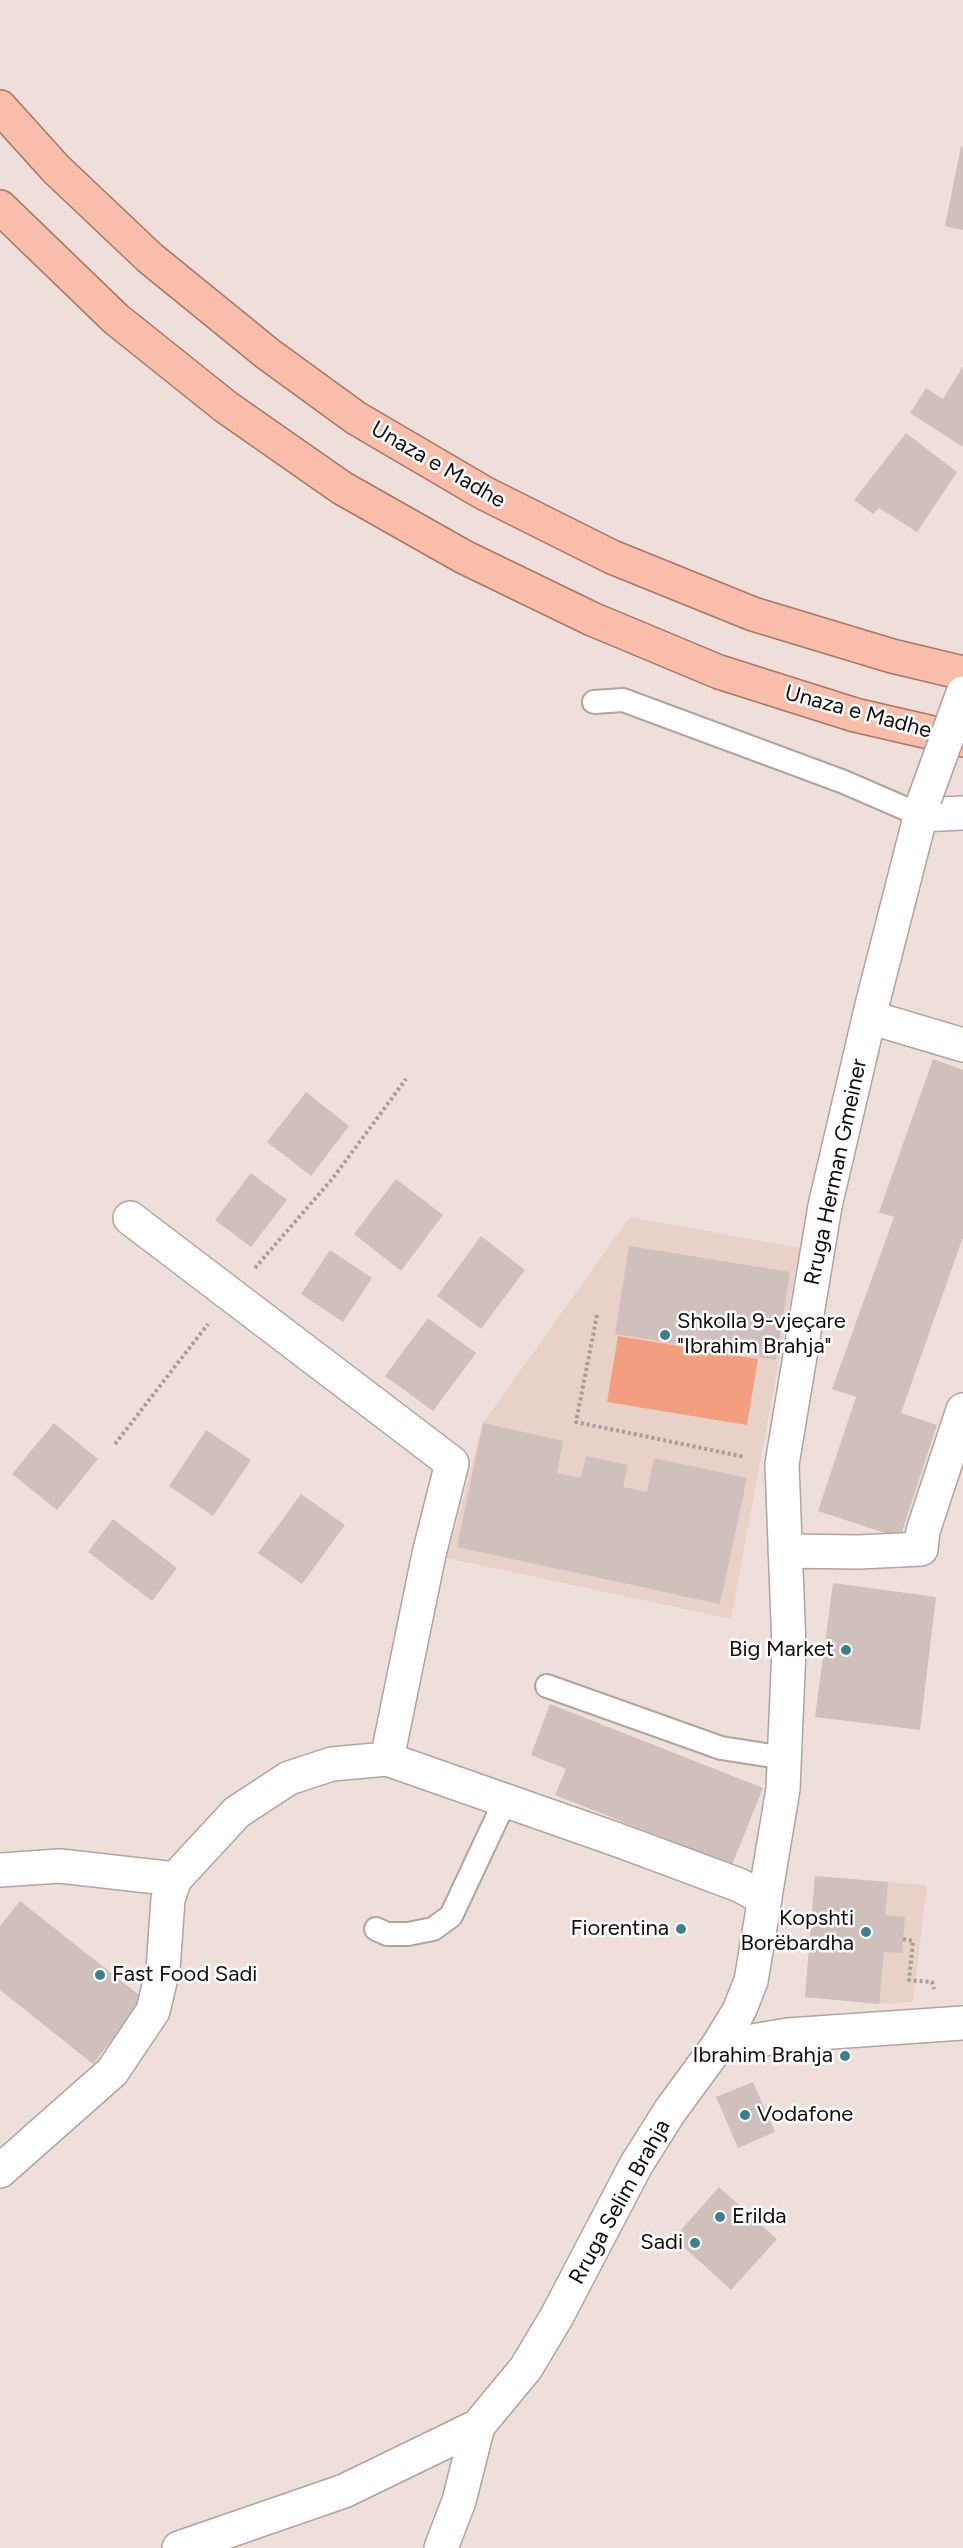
<!DOCTYPE html>
<html>
<head>
<meta charset="utf-8">
<style>
  body { margin:0 }
  canvas { display:block; background:#efdfda }
</style>
</head>
<body>
<canvas width="963" height="2548"></canvas>
<script>
const g = document.querySelector('canvas').getContext('2d');
g.lineJoin = 'round';
function fill(path, color) { g.fillStyle = color; g.fill(path, 'evenodd'); }
const toPath = rows => new Path2D(rows.map(r => 'M' + r).join(''));
function stroke(path, color, width, dash) { g.strokeStyle = color; g.lineWidth = width; g.lineCap = dash ? 'butt' : 'round'; g.setLineDash(dash || []); g.stroke(path); }
function write(font, color, halo, rows, align = 'center') {
  g.font = font + ' Figtree,sans-serif'; g.lineWidth = 5; g.setLineDash([]); g.textBaseline = 'middle'; g.strokeStyle = halo; g.fillStyle = color; for (const [text, x, y, turn = 0] of rows) {
    g.save(); g.translate(x, y); g.rotate((+turn || 0) * Math.PI / 180); g.textAlign = isNaN(turn) ? turn : align; if (halo) g.strokeText(text, 0, 0); g.fillText(text, 0, 0); g.restore();
  }
}
fill(toPath([
  [630,1217,800,1248,731,1619,447,1558,483,1423],
  [815,1876,927,1885,913,2002,879,2004,805,1997]
]), '#e8d1c9');
fill(toPath([
  [618,1336,758,1359,747,1425,607,1402]
]), '#f49e80');
fill(toPath([
  [961,146,963,147,963,230,945,226],
  [963,366,963,447,910,413,926,388,943,399],
  [906,433,957,472,917,532,879,508,873,514,854,500],
  [933,1059,963,1070,963,1237,901,1413,937,1425,900,1538,818,1511,856,1397,832,1389,894,1217,879,1212],
  [306,1092,349,1126,311,1176,267,1142],
  [251,1173,287,1200,251,1247,215,1220],
  [396,1179,443,1215,401,1271,354,1234],
  [481,1236,525,1270,481,1329,437,1296],
  [629,1246,790,1272,776,1360,615,1334],
  [330,1250,372,1278,343,1322,301,1294],
  [428,1318,476,1353,433,1411,385,1376],
  [54,1423,98,1459,57,1510,12,1474],
  [483,1423,563,1441,557,1473,581,1478,586,1456,628,1465,623,1487,647,1492,654,1458,747,1478,720,1604,457,1547],
  [206,1430,251,1460,213,1516,169,1486],
  [301,1494,345,1525,302,1584,258,1553],
  [113,1519,177,1568,152,1601,88,1552],
  [833,1583,936,1597,920,1730,815,1717],
  [550,1704,763,1788,732,1865,555,1795,566,1769,531,1755],
  [815,1876,888,1882,885,1915,905,1917,902,1953,884,1952,879,2004,805,1997],
  [20,1901,144,1999,93,2064,0,1990,0,1926],
  [753,2082,775,2132,738,2148,716,2097],
  [719,2187,777,2239,731,2290,674,2238]
]), '#cfc0bb');
const service = toPath([
  [594,702,623,700,844,782,920,815],
  [547,1686,721,1748,785,1758],
  [376,1929,387,1934,408,1934,433,1929,451,1916,505,1801]
]);
const minor = toPath([
  [920,815,963,813],
  [869,1017,963,1045],
  [130,1218,452,1463,429,1554,387,1759],
  [785,1551,859,1552,921,1549,923,1531,963,1410],
  [0,1870,60,1866,175,1879],
  [717,2047,739,2011,751,1981,783,1789,789,1648,782,1464,825,1206,872,1005,925,798],
  [0,2171,112,2072,153,2011,163,1969,168,1899,175,1879,237,1812,289,1778,332,1764,387,1759,618,1840,739,1885,765,1899]
]);
const tertiary = toPath([
  [179,2548,344,2491,478,2426],
  [441,2548,459,2501,478,2426,526,2368,557,2316,636,2165,670,2111,717,2047,788,2035,963,2023]
]);
const trunk = toPath([
  [0,107,56,169,150,258,268,354,356,418,484,493,612,557,753,614,892,656,963,673],
  [0,207,116,319,226,407,342,488,464,557,592,619,719,672,855,715,963,740]
]);
stroke(service, '#b1a39e', 26);
stroke(minor, '#b1a39e', 36);
stroke(tertiary, '#b1a39e', 36);
stroke(trunk, '#a67564', 36);
stroke(toPath([
  [255,1268,333,1178,406,1079],
  [597,1315,576,1422,745,1457],
  [115,1444,208,1324],
  [903,1939,913,1941,909,1980,932,1982,934,1989]
]), '#a89c98', 4, [3, 3]);
stroke(service, '#fff', 22);
stroke(minor, '#fff', 33);
stroke(tertiary, '#fff', 33);
stroke(trunk, '#f8beaa', 33);
const minorBridge = toPath([
  [925,798,963,693]
]);
stroke(minorBridge, '#b1a39e', 36, []);
stroke(minorBridge, '#fff', 33);
for (const [x, y, r, color] of [
  [665,1335,6,"#3b808e"],
  [846,1650,6,"#3b808e"],
  [681,1929,6,"#3b808e"],
  [866,1932,6,"#3b808e"],
  [100,1975,6,"#3b808e"],
  [845,2056,6,"#3b808e"],
  [745,2115,6,"#3b808e"],
  [720,2217,6,"#3b808e"],
  [695,2243,6,"#3b808e"]
]) { const dot = new Path2D(); dot.arc(x, y, r, 0, 2 * Math.PI); g.fillStyle = color; g.fill(dot); stroke(dot, '#fff', 2); }
write('22px', '#100c0a', '#fff', [
  ["Unaza e Madhe",438,465,30],
  ["Unaza e Madhe",858,712,15],
  ["Rruga Herman Gmeiner",836,1172,-78],
  ["Rruga Selim Brahja",620,2202,-61]
]);
write('22px', '#100c0a', '#fff', [
  ["Shkolla 9-vjeçare",677,1322,"left"],
  ["\"Ibrahim Brahja\"",677,1347,"left"],
  ["Big Market",834,1650],
  ["Kopshti",854,1919],
  ["Borëbardha",854,1944],
  ["Fiorentina",669,1929],
  ["Fast Food Sadi",112,1975,"left"],
  ["Ibrahim Brahja",833,2056],
  ["Vodafone",757,2115,"left"],
  ["Erilda",732,2217,"left"],
  ["Sadi",683,2243]
], 'right');
</script>
</body>
</html>
